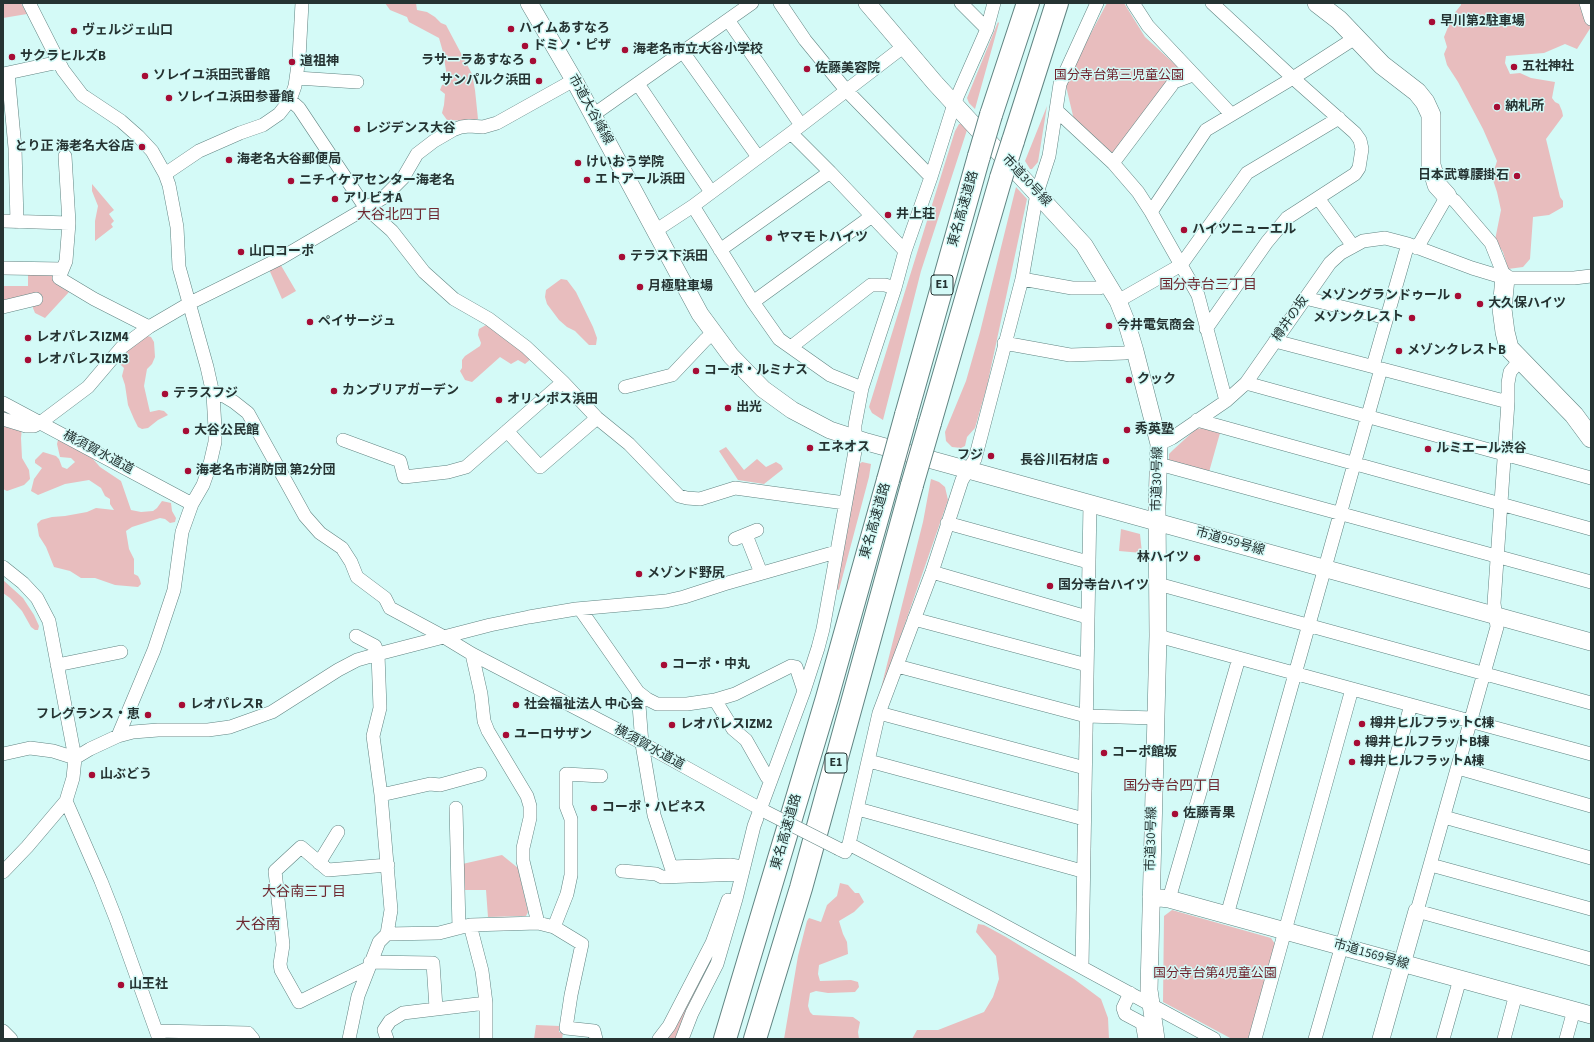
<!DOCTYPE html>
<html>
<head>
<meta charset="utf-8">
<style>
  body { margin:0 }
  #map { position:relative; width:1594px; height:1042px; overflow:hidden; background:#d4faf7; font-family:"Source Sans 3",sans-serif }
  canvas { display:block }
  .frame { position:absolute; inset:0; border:4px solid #253332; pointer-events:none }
</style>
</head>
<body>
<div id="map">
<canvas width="1594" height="1042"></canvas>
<div class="frame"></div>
</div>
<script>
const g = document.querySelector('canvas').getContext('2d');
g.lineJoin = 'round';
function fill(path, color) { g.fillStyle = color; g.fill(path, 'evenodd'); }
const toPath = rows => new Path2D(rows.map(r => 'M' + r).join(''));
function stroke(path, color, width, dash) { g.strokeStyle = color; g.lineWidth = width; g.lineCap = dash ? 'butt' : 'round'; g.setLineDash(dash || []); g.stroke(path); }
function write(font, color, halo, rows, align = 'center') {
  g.font = font + ' "Source Sans 3","Noto Sans JP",sans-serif'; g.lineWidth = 3; g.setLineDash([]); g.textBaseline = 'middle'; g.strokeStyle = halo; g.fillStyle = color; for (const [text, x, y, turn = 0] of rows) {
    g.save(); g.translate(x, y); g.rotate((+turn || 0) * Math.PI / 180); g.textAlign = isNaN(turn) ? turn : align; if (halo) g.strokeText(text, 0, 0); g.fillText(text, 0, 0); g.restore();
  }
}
fill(toPath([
  [3,3,21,3,27,14,3,18],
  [385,3,416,3,417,10,427,12,435,17,441,23,446,25,472,74,475,90,478,119,470,121,447,120,442,113,444,105,445,94,440,90,442,85,448,83,443,52,439,38,409,22,407,17,390,10],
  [1107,3,1124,3,1145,37,1180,69,1179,76,1114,153,1108,153,1074,120,1065,82],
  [1461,3,1591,3,1591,27,1577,49,1565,44,1544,53,1506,56,1505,63,1510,74,1520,73,1531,78,1555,82,1552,98,1555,102,1559,104,1562,111,1563,116,1546,139,1560,197,1563,201,1563,207,1549,215,1533,217,1530,259,1523,267,1508,269,1503,252,1495,240,1501,210,1497,192,1492,177,1497,161,1483,129,1458,82,1447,65,1444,54,1447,47,1444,37,1453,15,1461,5],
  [998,22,999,23,975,109,969,103,967,98],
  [1047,106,1038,162,1032,169,1030,169,1025,161],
  [959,124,962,124,967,130,921,271,883,420,872,413,869,407,955,131],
  [92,184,114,210,109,214,114,221,111,224,113,227,95,241,95,221,98,206,92,191],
  [1016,187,1027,199,987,386,975,428,967,437,965,446,961,448,952,447,946,441,945,432,966,381,980,332],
  [279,262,296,291,282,299,268,267],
  [28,272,50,272,61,287,69,292,45,318,35,313,31,303,3,303,3,286,28,286],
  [561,279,567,280,576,292,593,327,597,338,596,345,589,345,575,331,567,327,559,320,547,304,545,297,546,290],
  [486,325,495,328,532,358,525,364,518,360,511,364,500,357,472,382,465,380,460,371,462,368,462,360,465,356,480,346,481,343,478,335,479,329],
  [144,335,151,337,154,342,155,357,152,364,147,369,144,386,149,408,150,412,159,410,164,411,168,415,158,420,148,428,142,429,138,427,134,419,128,405,125,385,122,376,124,368,119,363,129,349],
  [3,406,23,416,21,438,22,458,29,470,30,479,24,485,7,491,3,489],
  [1203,428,1220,433,1209,472,1169,461,1169,454,1173,450,1196,429],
  [62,437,93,459,100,467,121,481,131,510,141,512,153,511,157,508,162,501,171,503,172,511,176,518,175,522,170,523,165,519,160,518,132,527,126,531,129,549,134,559,134,574,138,576,140,580,141,584,138,587,115,585,95,578,81,578,70,571,54,567,46,547,39,536,37,524,41,520,52,517,65,516,87,512,96,508,114,510,110,504,110,499,105,496,101,488,89,480,65,484,38,495,31,491,34,479,42,468,35,463,35,460,43,452,56,456,59,459,62,467,67,469,75,462,71,458,60,457,57,444,58,440],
  [726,447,744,470,757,459,766,467,776,462,781,465,783,469,764,484,738,480,719,451],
  [862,462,871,464,869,477,839,590,835,589,858,465],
  [931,479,939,482,945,487,948,500,877,704,923,522],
  [1121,529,1140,534,1142,553,1119,551],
  [3,580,23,598,34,615,39,626,38,630,35,630,31,627,22,611,10,598,3,593],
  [502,855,518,868,528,912,526,916,488,917,486,890,460,890,458,865],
  [840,883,848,885,855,893,859,893,864,902,854,912,839,921,843,934,847,942,848,954,819,965,818,974,820,981,851,980,858,982,859,987,855,992,828,993,816,991,810,993,808,1006,810,1012,813,1015,853,1017,860,1022,858,1032,859,1039,784,1039,798,956,807,921,809,918,821,922,827,905,837,896],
  [1172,910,1271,938,1275,944,1251,1039,1232,1039,1163,1002,1164,916],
  [978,924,984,925,1006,937,1074,979,1101,999,1108,1018,1109,1039,912,1039,917,1030,938,1030,984,1012,993,997,999,979,996,956,976,932],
  [719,949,677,1039,663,1039,710,957],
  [536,1025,559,1026,559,1032,563,1033,562,1039,534,1039]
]), '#e8bdbe');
const minor = toPath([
  [29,3,63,70,82,95,121,121,138,136,152,151,165,174,169,185,177,227,179,267,207,367,213,394,215,428,215,442,209,468,203,485,192,504,182,532,174,590,154,650,118,736],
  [780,3,805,40,846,90,931,177],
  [961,3,987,29],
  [1133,3,1148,26,1231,114],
  [1586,3,1591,19],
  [728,20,801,125],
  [683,52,758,157],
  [8,73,15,148,17,222],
  [3,74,59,62],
  [297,78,357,82],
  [638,84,711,192],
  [290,100,299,108,365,207,392,231,424,272,454,299,489,319,526,347,563,382,597,418,629,444,679,496,687,498,700,499,735,488,845,503],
  [1056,110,1113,163,1138,192,1151,212,1198,295,1226,401],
  [593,115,752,3],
  [791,133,830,172,905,251],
  [65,156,69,223,66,261,59,278,94,299,149,327],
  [1113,163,1174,82,1193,75],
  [165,174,199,151,240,133,263,125,279,114,290,100,295,86,299,58,302,3],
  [1318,198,1353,246],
  [693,206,753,302,779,339,830,375,862,388],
  [1151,212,1206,130,1293,78,1355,38],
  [3,221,69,223],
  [655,231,693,206,791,133,903,47],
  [1417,248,1447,196,1455,201,1491,243,1505,278],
  [720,250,830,172],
  [3,268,62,269],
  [1022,279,1072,288,1099,288,1108,285],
  [1305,298,1387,318],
  [1118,301,1181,265,1247,173,1339,118],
  [753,302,872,216],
  [3,307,36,299],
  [1206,329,1267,242,1287,218,1355,174,1359,168,1362,149,1360,140,1355,133,1293,78,1212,3],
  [1275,341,1508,402],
  [1004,343,1070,355,1125,353,1135,351],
  [791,347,871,285,885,285,895,288],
  [1520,360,1510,372,1508,383,1508,402,1494,603,1497,627,1417,911,1591,959],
  [1373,366,1408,244],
  [1246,383,1591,478],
  [625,387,672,375,705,340,713,333],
  [213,394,224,396,234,402,248,413,305,516,320,533,342,548,351,562,357,577,385,598,390,608,444,637,472,654,622,732,766,812],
  [3,403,192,504],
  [3,419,26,426,34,426,40,423,88,387,122,347,149,327,190,303,281,258,383,198,403,178,417,154,434,141,453,130,461,127,469,126,483,127,497,123,574,80],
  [1197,420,1591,529],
  [507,431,540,467,597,418],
  [343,440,400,461,404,477,448,472,466,467,563,382],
  [1159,444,1172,438,1226,401,1246,383,1330,263,1341,253,1363,241,1385,238,1408,244,1472,268,1505,278,1574,278,1591,276],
  [1159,464,1591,582],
  [947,523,1088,562],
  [746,535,761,573],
  [735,539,757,530],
  [3,567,23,583,37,598,49,621,75,758,73,778,66,801,27,847,3,872],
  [932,572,1087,617],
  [1158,584,1591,703],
  [580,609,638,692,647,699,657,704,687,704,715,700,735,694,791,666,796,667,804,691],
  [914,619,1087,665],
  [1158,636,1591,754],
  [472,654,481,694,484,721,488,731,527,796,530,806,530,818,523,848,523,861,538,923],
  [57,665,121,652],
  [897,666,1086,716,1155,718],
  [638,692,642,744,654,815,671,867,730,865,743,867],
  [715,700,733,729,746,740,767,777,771,779],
  [879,713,1085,768],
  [3,754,30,748,53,751,75,758,90,749,118,736,133,732,158,730,208,730,230,727,272,712,338,670,357,660,378,654,490,625,529,617,576,609,666,601,684,597,724,584,836,552],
  [869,761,1084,819],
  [1458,768,1591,806],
  [381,795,430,784,440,785,480,774],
  [66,801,101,881,116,919,159,1039],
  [456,808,459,928],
  [858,809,1082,871],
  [1444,817,1591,858],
  [849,844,987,916,1214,1039],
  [839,849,845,852,849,844,879,713,932,572,962,480,975,459,1022,279,1037,193,1049,156,1060,84,1097,3],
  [319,863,338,832],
  [1431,865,1591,909],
  [622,871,656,874,662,877,742,874],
  [1169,899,1239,658],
  [1227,915,1381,369],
  [470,925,482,971,486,1003,486,1039],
  [554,927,567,894,571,875,571,819,566,806,566,774,601,776],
  [387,934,439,933,470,925,538,923,554,927,582,944,571,995,566,1028,594,1031,596,1039],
  [370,962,433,963,436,1008],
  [1082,967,1090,503],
  [368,968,299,1002,281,970,280,964,283,945,275,871,301,847,328,870,388,865],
  [1130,993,1123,1008,1125,1014,1142,1023,1145,1039],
  [3,1031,11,1039],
  [157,1031,248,1033,253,1039],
  [349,1039,358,996,379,942,387,934,391,910,381,795,373,736,380,708,378,654,375,646,356,636],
  [387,1039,384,1030,390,1021,403,1013,486,1003],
  [659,1039,669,1026,712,943,728,900],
  [682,1039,692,1013,717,964,736,899,754,826,804,691,818,648,823,629,855,451,855,425,862,388,895,288,905,251,931,177,954,104,987,29,994,3],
  [1255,1039,1352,689],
  [1315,1039,1411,705],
  [1443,1039,1460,979],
  [1504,1039,1516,994],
  [1566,1039,1574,1010]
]);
const tertiary = toPath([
  [529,3,574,80,700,314,731,356,763,389,792,410,830,430,867,442,1591,642],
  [867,3,935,83,1084,245,1118,301,1126,321,1135,351,1159,444,1157,507,1158,636,1149,990,1156,1039],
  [1151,897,1169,899,1227,915,1591,1015],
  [1381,1039,1417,911]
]);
const secondary = toPath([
  [1317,3,1339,20,1382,65,1417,92,1425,102,1431,115,1431,165,1437,185,1447,196],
  [1505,278,1502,309,1505,332,1509,348,1574,415,1591,438]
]);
const motorway = toPath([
  [991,115,1028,3],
  [1013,141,1057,3],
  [906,415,979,156],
  [930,423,1001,178],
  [725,1039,827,698,888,480],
  [755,1039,801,888,912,485]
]);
stroke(minor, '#618482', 14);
stroke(tertiary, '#618482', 18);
stroke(secondary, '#618482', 20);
stroke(motorway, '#618482', 24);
stroke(minor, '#fff', 13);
stroke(tertiary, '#fff', 17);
stroke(secondary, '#fff', 19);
stroke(motorway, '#fff', 22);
const minorBridge = toPath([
  [766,812,839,849]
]);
const motorwayBridge = toPath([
  [979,156,991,115],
  [1001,178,1013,141],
  [888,480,906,415],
  [912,485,930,423]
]);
stroke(minorBridge, '#618482', 14, []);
stroke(motorwayBridge, '#618482', 24, []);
stroke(minorBridge, '#fff', 13);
stroke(motorwayBridge, '#fff', 22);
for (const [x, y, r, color] of [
  [1432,22,4,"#a60c35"],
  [511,29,4,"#a60c35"],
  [74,31,4,"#a60c35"],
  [525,46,4,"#a60c35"],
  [625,50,4,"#a60c35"],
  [12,57,4,"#a60c35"],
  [533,61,4,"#a60c35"],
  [292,62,4,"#a60c35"],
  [1514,67,4,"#a60c35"],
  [807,69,4,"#a60c35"],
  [145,76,4,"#a60c35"],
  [539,81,4,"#a60c35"],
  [169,98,4,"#a60c35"],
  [1497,107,4,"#a60c35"],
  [357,129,4,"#a60c35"],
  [142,147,4,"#a60c35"],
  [229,160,4,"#a60c35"],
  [578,163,4,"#a60c35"],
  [1517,176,4,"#a60c35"],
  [587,180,4,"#a60c35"],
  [291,181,4,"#a60c35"],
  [335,199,4,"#a60c35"],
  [888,215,4,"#a60c35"],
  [1184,230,4,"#a60c35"],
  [769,238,4,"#a60c35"],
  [241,252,4,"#a60c35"],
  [622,257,4,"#a60c35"],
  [640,287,4,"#a60c35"],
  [1458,296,4,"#a60c35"],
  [1480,304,4,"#a60c35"],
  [1412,318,4,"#a60c35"],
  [310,322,4,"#a60c35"],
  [1109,326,4,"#a60c35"],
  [28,338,4,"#a60c35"],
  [1399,351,4,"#a60c35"],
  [28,360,4,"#a60c35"],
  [696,371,4,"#a60c35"],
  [1129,380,4,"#a60c35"],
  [334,391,4,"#a60c35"],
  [165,394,4,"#a60c35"],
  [499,400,4,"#a60c35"],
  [728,408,4,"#a60c35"],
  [1127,430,4,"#a60c35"],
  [186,431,4,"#a60c35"],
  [810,448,4,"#a60c35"],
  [1428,449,4,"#a60c35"],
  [991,456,4,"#a60c35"],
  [1106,461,4,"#a60c35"],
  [188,471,4,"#a60c35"],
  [1197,558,4,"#a60c35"],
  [639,574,4,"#a60c35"],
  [1050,586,4,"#a60c35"],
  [664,665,4,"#a60c35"],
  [182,705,4,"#a60c35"],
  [516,705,4,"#a60c35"],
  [148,715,4,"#a60c35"],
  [1362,724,4,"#a60c35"],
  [672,725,4,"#a60c35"],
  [506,735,4,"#a60c35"],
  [1357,743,4,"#a60c35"],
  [1104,753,4,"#a60c35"],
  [1352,762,4,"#a60c35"],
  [92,775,4,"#a60c35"],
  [594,808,4,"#a60c35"],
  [1175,814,4,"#a60c35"],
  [121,985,4,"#a60c35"]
]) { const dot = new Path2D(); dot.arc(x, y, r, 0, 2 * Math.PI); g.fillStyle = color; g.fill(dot); stroke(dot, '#d4faf7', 1.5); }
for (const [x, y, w] of [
  [942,285,22],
  [836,763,22]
]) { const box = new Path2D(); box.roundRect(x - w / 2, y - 10, w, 20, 3); g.fillStyle = '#d4faf7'; g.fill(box); stroke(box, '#253332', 1); }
write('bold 12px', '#253332', null, [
  ["E1",942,285],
  ["E1",836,763]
]);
write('bold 13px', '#253332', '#d4faf7', [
  ["早川第2駐車場",1440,22],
  ["ハイムあすなろ",519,29],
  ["ヴェルジェ山口",82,31],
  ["ドミノ・ピザ",533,46],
  ["海老名市立大谷小学校",633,50],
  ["サクラヒルズB",20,57],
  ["ラサーラあすなろ",525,61,"right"],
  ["道祖神",300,62],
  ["五社神社",1522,67],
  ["佐藤美容院",815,69],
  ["ソレイユ浜田弐番館",153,76],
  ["サンパルク浜田",531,81,"right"],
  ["ソレイユ浜田参番館",177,98],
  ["納札所",1505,107],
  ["レジデンス大谷",365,129],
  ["とり正 海老名大谷店",134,147,"right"],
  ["海老名大谷郵便局",237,160],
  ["けいおう学院",586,163],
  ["日本武尊腰掛石",1509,176,"right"],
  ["エトアール浜田",595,180],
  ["ニチイケアセンター海老名",299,181],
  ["アリビオA",343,199],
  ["井上荘",896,215],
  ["ハイツニューエル",1192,230],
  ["ヤマモトハイツ",777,238],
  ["山口コーポ",249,252],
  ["テラス下浜田",630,257],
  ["月極駐車場",648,287],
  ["メゾングランドゥール",1450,296,"right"],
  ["大久保ハイツ",1488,304],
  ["メゾンクレスト",1404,318,"right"],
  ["ペイサージュ",318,322],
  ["今井電気商会",1117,326],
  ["レオパレスIZM4",36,338],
  ["メゾンクレストB",1407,351],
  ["レオパレスIZM3",36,360],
  ["コーポ・ルミナス",704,371],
  ["クック",1137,380],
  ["カンブリアガーデン",342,391],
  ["テラスフジ",173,394],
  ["オリンポス浜田",507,400],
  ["出光",736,408],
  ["秀英塾",1135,430],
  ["大谷公民館",194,431],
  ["エネオス",818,448],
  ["ルミエール渋谷",1436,449],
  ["フジ",983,456,"right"],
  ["長谷川石材店",1098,461,"right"],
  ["海老名市消防団 第2分団",196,471],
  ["林ハイツ",1189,558,"right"],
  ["メゾンド野尻",647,574],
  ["国分寺台ハイツ",1058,586],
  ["コーポ・中丸",672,665],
  ["レオパレスR",190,705],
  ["社会福祉法人 中心会",524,705],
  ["フレグランス・恵",140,715,"right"],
  ["樽井ヒルフラットC棟",1370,724],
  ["レオパレスIZM2",680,725],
  ["ユーロサザン",514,735],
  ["樽井ヒルフラットB棟",1365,743],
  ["コーポ館坂",1112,753],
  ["樽井ヒルフラットA棟",1360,762],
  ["山ぶどう",100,775],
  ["コーポ・ハピネス",602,808],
  ["佐藤青果",1183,814],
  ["山王社",129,985]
], 'left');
write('13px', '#70222d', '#d4faf7', [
  ["国分寺台第三児童公園",1119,76],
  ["国分寺台第4児童公園",1215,974]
]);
write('13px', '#253332', '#d4faf7', [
  ["市道大谷峰線",590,110,61],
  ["市道30号線",1026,181,47],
  ["東名高速道路",964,209,-74],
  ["樽井の坂",1291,319,-55],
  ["横須賀水道道",98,453,28],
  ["市道30号線",1158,479,-89],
  ["東名高速道路",876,521,-74],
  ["市道959号線",1230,542,16],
  ["横須賀水道道",649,748,29],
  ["東名高速道路",787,832,-74],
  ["市道30号線",1152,839,-89],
  ["市道1569号線",1371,955,16]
]);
write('14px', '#6e2830', '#d4faf7', [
  ["大谷北四丁目",399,216],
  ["国分寺台三丁目",1208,286],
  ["国分寺台四丁目",1172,787],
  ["大谷南三丁目",304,893]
]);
write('15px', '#6e2830', '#d4faf7', [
  ["大谷南",258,926]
]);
</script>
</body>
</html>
